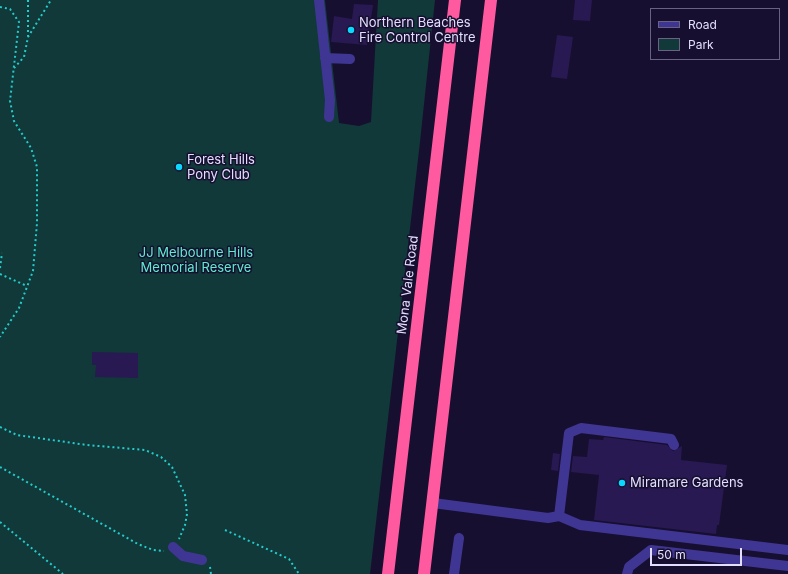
<!DOCTYPE html>
<html>
<head>
<meta charset="utf-8">
<style>
  body { margin:0 }
  #map { position:relative; width:788px; height:574px; overflow:hidden; background:#170f2f; font-family:Inter,sans-serif }
  canvas { display:block }
  .legend { position:absolute; left:650px; top:8px; width:130px; height:52px; box-sizing:border-box; background:#170f2f; border:1px solid #696282; margin:0; padding:5px 7px; list-style:none; font-size:12px; color:#e3deff }
  .legend li { display:flex; align-items:center; gap:8px; height:20px }
  .legend b { width:20px; border:1px solid #696282 }
  .scale { position:absolute; left:650px; top:548px; width:92px; height:18px; box-sizing:border-box; border:2px solid #e3deff; border-top:0; padding-left:5px; font-size:12px; line-height:14px; white-space:nowrap; color:#e3deff; -webkit-text-stroke:3px #170f2f; paint-order:stroke }
</style>
</head>
<body>
<div id="map">
<canvas width="788" height="574"></canvas>
<ul class="legend">
<li><b style="height:5px;background:#3f3693"></b>Road</li>
<li><b style="height:11px;background:#11393a"></b>Park</li>
</ul>
<div class="scale">50 m</div>
</div>
<script>
const g = document.querySelector('canvas').getContext('2d');
g.lineJoin = 'round';
function fill(path, color) { g.fillStyle = color; g.fill(path, 'evenodd'); }
const toPath = rows => new Path2D(rows.map(r => 'M' + r).join(''));
function stroke(path, color, width, dash) { g.strokeStyle = color; g.lineWidth = width; g.lineCap = dash ? 'butt' : 'round'; g.setLineDash(dash || []); g.stroke(path); }
function write(font, color, halo, rows, align = 'center') {
  g.font = font + ' Inter,sans-serif'; g.lineWidth = 3; g.setLineDash([]); g.textBaseline = 'middle'; g.strokeStyle = halo; g.fillStyle = color; for (const [text, x, y, turn = 0] of rows) {
    g.save(); g.translate(x, y); g.rotate((+turn || 0) * Math.PI / 180); g.textAlign = isNaN(turn) ? turn : align; if (halo) g.strokeText(text, 0, 0); g.fillText(text, 0, 0); g.restore();
  }
}
fill(toPath([
  [0,0,325,0,339,123,359,126,371,122,378,0,435,0,420,142,370,574,0,574]
]), '#11393a');
fill(toPath([
  [575,0,592,0,590,21,573,20],
  [354,4,373,5,367,45,331,42,334,16,352,19],
  [557,35,573,37,567,79,551,77],
  [92,352,138,353,138,378,95,377,96,365,92,365],
  [604,437,667,445,673,451,682,446,681,460,727,465,719,525,717,525,716,534,594,520,599,475,571,472,573,456,587,457,589,439,603,440],
  [553,453,560,454,558,471,551,470]
]), '#281952');
stroke(toPath([
  [28,0,28,36],
  [0,7,10,9,19,22,10,101,14,121,31,148,37,167,37,223,33,271,19,308,0,337],
  [14,68,24,57,28,37,51,0],
  [0,268,2,253],
  [0,274,27,286],
  [0,427,17,435,87,445,145,450,161,457,172,467,185,495,187,514,185,525,179,539],
  [0,467,138,544,153,550,164,551],
  [0,522,63,574],
  [225,530,289,559,299,574],
  [210,567,211,574]
]), '#24cdcc', 2, [2, 3]);
stroke(toPath([
  [319,0,330,100,329,117],
  [325,58,350,59],
  [433,503,548,518,559,516,580,525,788,550],
  [559,516,569,433,581,428,671,439,674,445],
  [173,547,183,556,202,560],
  [454,574,459,538],
  [627,574,629,567,651,550,788,566]
]), '#3f3693', 10);
stroke(toPath([
  [388,574,455,0],
  [424,574,491,0]
]), '#ff599f', 12);
for (const [x, y, r, color] of [
  [351,30,4,"#0ad8ff"],
  [179,167,4,"#0ad8ff"],
  [622,483,4,"#0ad8ff"]
]) { const dot = new Path2D(); dot.arc(x, y, r, 0, 2 * Math.PI); g.fillStyle = color; g.fill(dot); stroke(dot, '#170f2f', 1.5); }
write('13px', '#e3deff', '#170f2f', [
  ["Northern Beaches",359,23],
  ["Fire Control Centre",359,38],
  ["Forest Hills",187,160],
  ["Pony Club",187,175],
  ["Miramare Gardens",630,483]
], 'left');
write('13px', '#5cedd1', '#170f2f', [
  ["JJ Melbourne Hills",196,253],
  ["Memorial Reserve",196,268]
]);
write('13px', '#e3deff', '#170f2f', [
  ["Mona Vale Road",408,285,-83]
]);
</script>
</body>
</html>
